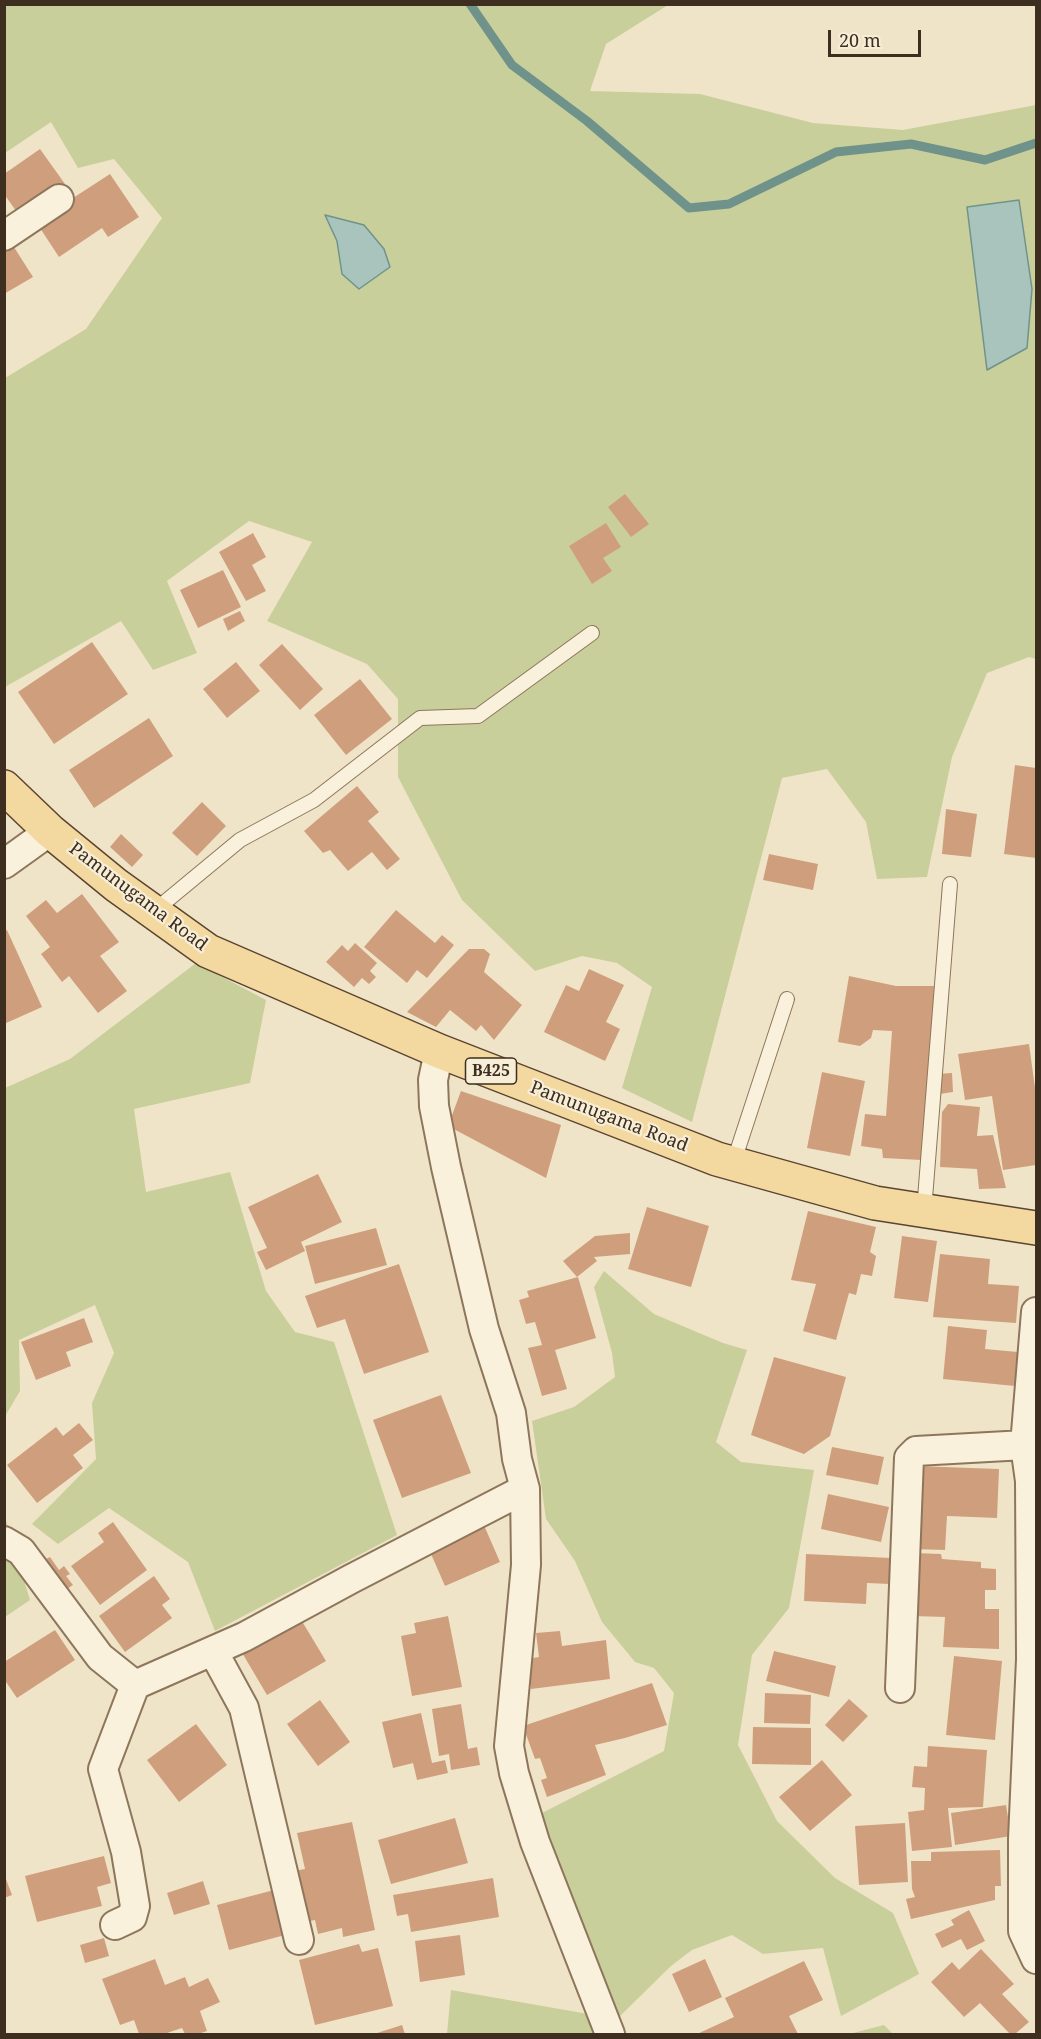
<!DOCTYPE html>
<html>
<head>
<meta charset="utf-8">
<style>
  body { margin:0 }
  #map { position:relative; width:1041px; height:2039px; overflow:hidden; background:#f0e4c8; font-family:"Noto Serif",serif }
  canvas { display:block }
  .frame { position:absolute; inset:0; border:6px solid #3d2e20; pointer-events:none }
  .scale { position:absolute; left:828px; top:30px; width:93px; height:27px; box-sizing:border-box; border:3px solid #3d2e20; border-top:0; padding-left:8px; font-size:18px; line-height:21px; white-space:nowrap; color:#3d2e20; -webkit-text-stroke:4px #f7eed8; paint-order:stroke }
</style>
</head>
<body>
<div id="map">
<canvas width="1041" height="2039"></canvas>
<div class="frame"></div>
<div class="scale">20 m</div>
</div>
<script>
const g = document.querySelector('canvas').getContext('2d');
g.lineJoin = 'round';
function fill(path, color) { g.fillStyle = color; g.fill(path, 'evenodd'); }
const toPath = rows => new Path2D(rows.map(r => 'M' + r).join(''));
function stroke(path, color, width, dash) { g.strokeStyle = color; g.lineWidth = width; g.lineCap = dash ? 'butt' : 'round'; g.setLineDash(dash || []); g.stroke(path); }
function write(font, color, halo, rows, align = 'center') {
  g.font = font + ' "Noto Serif",serif'; g.lineWidth = 4.5; g.setLineDash([]); g.textBaseline = 'middle'; g.strokeStyle = halo; g.fillStyle = color; for (const [text, x, y, turn = 0] of rows) {
    g.save(); g.translate(x, y); g.rotate((+turn || 0) * Math.PI / 180); g.textAlign = isNaN(turn) ? turn : align; if (halo) g.strokeText(text, 0, 0); g.fillText(text, 0, 0); g.restore();
  }
}
fill(toPath([
  [5,4,668,5,606,44,590,91,700,94,813,123,903,130,1036,105,1036,659,1029,657,987,673,952,757,927,877,877,879,866,822,827,769,782,778,692,1122,622,1088,652,987,617,963,582,956,535,971,462,900,398,777,398,699,367,664,267,621,312,542,249,521,167,581,197,653,153,670,121,621,5,687,5,378,86,329,162,218,114,159,78,168,51,122,5,153],
  [196,963,266,1000,250,1083,134,1109,146,1192,230,1172,266,1291,295,1332,334,1342,397,1535,215,1631,188,1562,109,1508,58,1544,32,1524,96,1459,92,1403,114,1353,95,1305,19,1340,20,1391,4,1418,5,1088,70,1059],
  [604,1271,654,1314,723,1343,747,1350,716,1442,741,1462,814,1470,789,1608,752,1655,738,1745,777,1821,835,1878,893,1913,919,1974,841,2016,823,1948,763,1954,732,1935,692,1950,671,1966,617,2019,540,1814,664,1751,674,1693,654,1668,635,1662,602,1622,575,1561,546,1519,532,1421,574,1407,615,1377,612,1353,594,1287],
  [4,1514,30,1600,5,1617,4,1617],
  [451,1990,594,2015,601,2034,447,2034],
  [884,2025,893,2034,849,2034]
]), '#c9cf9b');
const water = toPath([
  [1019,200,1032,289,1027,348,987,370,967,207,1019,200],
  [325,215,364,225,384,249,390,267,359,289,342,274,337,241,325,215]
]);
fill(water, '#a9c4bc');
stroke(water, '#6f938a', 1.5);
stroke(toPath([
  [470,4,512,65,587,121,689,208,729,204,836,152,911,144,985,160,1036,143]
]), '#6f938a', 9);
fill(toPath([
  [40,149,65,184,19,215,4,194,4,174],
  [110,174,139,217,108,237,102,228,59,257,36,222],
  [12,244,33,277,4,294,4,249],
  [625,494,649,524,631,537,608,507],
  [606,523,621,547,603,558,612,571,592,584,569,546],
  [253,533,266,557,252,565,266,591,246,601,219,552],
  [223,570,241,607,198,628,180,590],
  [240,611,245,621,228,631,223,619],
  [92,642,128,694,54,744,18,692],
  [282,644,323,689,300,710,259,665],
  [236,662,260,691,227,718,203,689],
  [360,679,392,719,346,755,314,715],
  [149,718,173,756,94,808,69,770],
  [1015,765,1036,768,1036,858,1004,854],
  [357,786,379,812,368,821,400,859,387,870,372,852,348,871,330,850,323,853,304,831],
  [202,802,226,826,197,856,172,833],
  [946,809,977,814,971,857,942,854],
  [121,834,143,855,132,867,110,847],
  [769,854,818,864,813,890,763,880],
  [82,894,119,942,100,956,127,991,98,1013,69,976,62,982,41,954,50,947,26,916,46,900,57,913],
  [396,910,435,943,442,935,454,945,427,978,417,970,407,983,364,947],
  [7,930,42,1007,4,1024,4,931],
  [355,943,377,963,370,971,376,977,369,984,362,978,354,987,326,962,342,945,348,951],
  [469,949,484,949,490,954,484,972,522,1005,494,1040,481,1025,476,1031,450,1010,436,1027,407,1012],
  [589,969,624,985,606,1022,620,1029,605,1061,544,1032,566,985,579,991],
  [849,976,896,986,934,986,932,1038,921,1160,883,1158,882,1149,861,1146,865,1114,886,1116,892,1031,873,1030,871,1038,860,1046,838,1042],
  [1029,1044,1036,1095,1036,1165,1003,1170,992,1096,965,1100,958,1054],
  [822,1072,865,1081,850,1156,807,1148],
  [952,1073,953,1092,940,1094,938,1074],
  [461,1091,561,1125,546,1178,448,1126],
  [948,1104,980,1107,977,1136,993,1135,1006,1188,979,1189,977,1169,940,1167,942,1112],
  [318,1174,342,1222,301,1242,305,1251,266,1270,257,1252,267,1248,248,1207],
  [647,1207,709,1226,691,1287,628,1269],
  [808,1211,876,1227,870,1252,876,1256,872,1276,861,1274,856,1295,849,1293,836,1340,803,1331,816,1284,791,1280],
  [376,1228,387,1265,315,1284,305,1246],
  [630,1233,630,1254,594,1257,597,1261,577,1277,563,1261,595,1236],
  [902,1236,937,1241,928,1302,894,1298],
  [940,1254,990,1259,988,1284,1019,1286,1016,1323,933,1317],
  [399,1264,429,1352,364,1374,345,1319,317,1328,305,1296],
  [578,1277,596,1338,555,1350,567,1389,542,1396,528,1348,542,1345,535,1322,526,1324,519,1300,529,1297,527,1291],
  [84,1318,93,1342,66,1352,71,1366,36,1380,21,1342],
  [948,1326,987,1330,985,1349,1018,1352,1015,1386,943,1379],
  [774,1357,846,1377,830,1436,804,1454,751,1435],
  [441,1395,471,1473,402,1498,373,1420],
  [79,1423,93,1440,73,1455,83,1468,37,1503,7,1465,56,1427,63,1436],
  [832,1447,884,1457,878,1485,826,1475],
  [915,1466,999,1469,997,1518,947,1516,945,1550,912,1549],
  [828,1494,889,1507,881,1542,821,1529],
  [113,1522,147,1570,100,1605,71,1566,104,1542,98,1533],
  [483,1523,500,1562,445,1586,428,1547],
  [915,1553,941,1554,942,1559,981,1562,981,1568,996,1569,996,1590,985,1590,985,1609,999,1609,999,1649,943,1647,945,1617,912,1616],
  [806,1554,891,1558,890,1584,867,1583,866,1604,804,1601],
  [50,1557,59,1570,64,1566,70,1574,66,1576,73,1585,64,1591,42,1561],
  [154,1576,170,1599,162,1605,172,1618,125,1652,99,1616],
  [448,1616,462,1687,412,1696,401,1636,416,1633,414,1623],
  [300,1618,326,1661,267,1695,241,1651],
  [55,1630,75,1660,17,1698,4,1679,4,1662],
  [560,1631,562,1646,606,1640,610,1679,531,1689,527,1659,539,1657,536,1633],
  [774,1651,836,1666,829,1697,766,1681],
  [954,1656,1002,1661,995,1740,946,1735],
  [652,1683,667,1725,625,1738,595,1745,606,1775,547,1797,541,1780,547,1778,540,1758,535,1759,523,1726],
  [765,1693,811,1695,810,1724,764,1723],
  [849,1699,868,1716,843,1742,825,1725],
  [320,1700,350,1742,318,1766,287,1724],
  [461,1704,468,1749,477,1747,480,1765,451,1770,449,1754,439,1756,432,1709],
  [421,1713,432,1763,445,1760,448,1773,417,1780,413,1763,393,1768,382,1722],
  [196,1724,227,1765,179,1802,147,1760],
  [753,1727,811,1728,811,1765,752,1764],
  [928,1746,987,1750,983,1807,948,1808,952,1847,912,1851,908,1812,924,1810,925,1788,912,1787,914,1766,927,1767],
  [822,1760,852,1795,810,1831,779,1797],
  [1006,1805,1011,1836,955,1845,951,1813],
  [455,1818,468,1863,391,1884,378,1840],
  [352,1822,375,1930,343,1937,342,1928,318,1934,315,1920,305,1922,294,1871,305,1869,297,1833],
  [905,1823,908,1882,859,1885,855,1826],
  [1000,1850,1001,1886,995,1886,995,1900,911,1919,906,1899,915,1897,912,1889,911,1861,931,1861,931,1852],
  [104,1856,111,1883,97,1887,102,1906,37,1922,25,1876],
  [4,1874,12,1895,4,1898],
  [493,1878,499,1917,411,1932,408,1914,397,1916,393,1895],
  [203,1881,210,1904,174,1915,167,1893],
  [274,1890,285,1935,229,1950,217,1905],
  [969,1910,985,1941,967,1950,961,1939,942,1948,935,1934,954,1925,951,1920],
  [460,1935,465,1975,420,1982,415,1941],
  [104,1938,109,1956,85,1963,80,1945],
  [359,1944,362,1952,378,1948,393,2006,315,2025,299,1960],
  [981,1949,1014,1984,1002,1994,1029,2022,1015,2034,1010,2034,980,2003,964,2017,931,1982,952,1962,959,1970],
  [155,1959,165,1985,185,1977,189,1987,208,1978,220,2002,200,2011,207,2031,198,2034,185,2034,182,2028,164,2034,139,2034,134,2020,120,2025,102,1979],
  [705,1959,722,1997,689,2012,672,1974],
  [804,1961,823,2000,789,2016,798,2034,697,2034,734,2017,725,1998],
  [402,2025,405,2034,374,2034]
]), '#cf9f7d');
const lane = toPath([
  [153,912,240,840,314,800,420,718,478,716,592,633],
  [733,1164,787,999],
  [924,1211,950,884]
]);
const street = toPath([
  [4,236,59,199],
  [4,864,50,831],
  [439,1051,433,1080,434,1106,446,1167,484,1329,511,1413,517,1459,525,1489,526,1565,509,1746,514,1773,535,1842,610,2034],
  [1036,1312,1025,1445,1030,1481,1031,1659,1023,1839,1023,1931,1036,1959],
  [4,1541,21,1551,100,1657,135,1685,244,1637,351,1579,525,1489],
  [213,1651,244,1708,299,1940],
  [900,1688,909,1458,916,1451,1025,1445],
  [115,1925,132,1917,135,1906,126,1852,103,1769,135,1685]
]);
const primary = toPath([
  [4,787,50,831,116,885,208,951,439,1051,717,1159,875,1203,1036,1228]
]);
stroke(lane, '#8d765c', 16);
stroke(street, '#8d765c', 32);
stroke(primary, '#5b4430', 36);
stroke(lane, '#faf1dc', 14);
stroke(street, '#faf1dc', 28);
stroke(primary, '#f3d9a0', 33);
for (const [x, y, w] of [
  [491,1071,51]
]) { const box = new Path2D(); box.roundRect(x - w / 2, y - 13, w, 26, 4.5); g.fillStyle = '#f7eed8'; g.fill(box); stroke(box, '#3d2e20', 1.5); }
write('bold 16px', '#3d2e20', null, [
  ["B425",491,1071]
]);
write('18px', '#3d2e20', '#f7eed8', [
  ["Pamunugama Road",138,897,37],
  ["Pamunugama Road",609,1117,21]
]);
</script>
</body>
</html>
